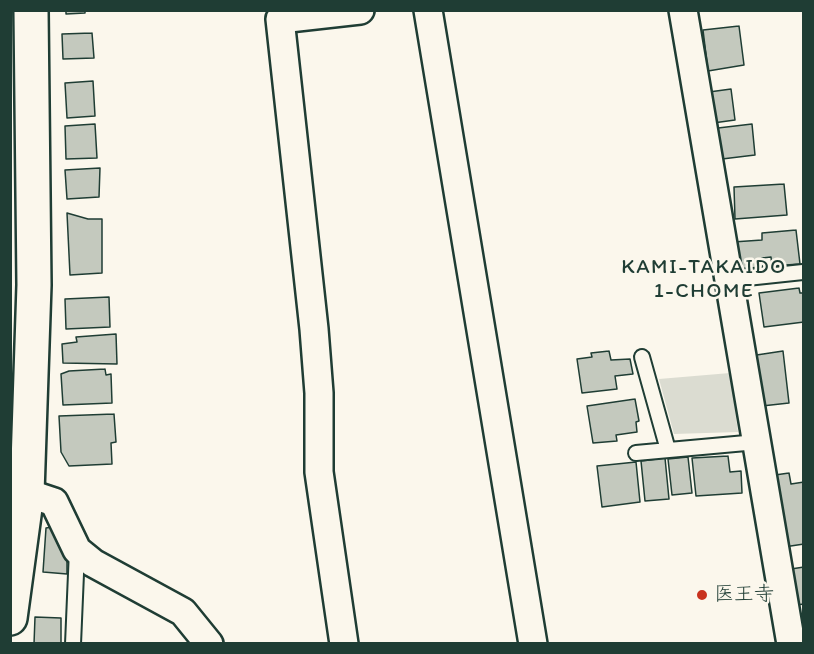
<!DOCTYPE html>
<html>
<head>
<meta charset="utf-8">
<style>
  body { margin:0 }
  #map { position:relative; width:814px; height:654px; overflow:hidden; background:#fbf7ec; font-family:Itim,sans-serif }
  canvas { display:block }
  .frame { position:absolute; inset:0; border:12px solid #1f3d34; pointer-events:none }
</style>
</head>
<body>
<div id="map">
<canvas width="814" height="654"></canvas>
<div class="frame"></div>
</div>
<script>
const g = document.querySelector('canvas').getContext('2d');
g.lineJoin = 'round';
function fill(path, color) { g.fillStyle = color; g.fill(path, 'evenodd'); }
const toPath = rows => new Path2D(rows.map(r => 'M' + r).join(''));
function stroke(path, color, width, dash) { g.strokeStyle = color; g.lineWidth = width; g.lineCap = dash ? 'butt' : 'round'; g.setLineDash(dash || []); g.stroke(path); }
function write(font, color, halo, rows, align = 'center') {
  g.font = font + ' Itim,"Klee One",sans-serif'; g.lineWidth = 5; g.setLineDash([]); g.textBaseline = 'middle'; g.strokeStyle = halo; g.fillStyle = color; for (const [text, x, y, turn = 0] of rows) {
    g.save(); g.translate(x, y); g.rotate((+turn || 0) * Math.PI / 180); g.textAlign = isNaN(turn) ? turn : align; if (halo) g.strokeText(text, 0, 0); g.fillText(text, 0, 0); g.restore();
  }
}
fill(toPath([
  [730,373,738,432,674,434,659,379]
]), '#dbdcd1');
const building = toPath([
  [66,10,85,10,85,13,66,14,66,10],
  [739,26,744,65,708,71,703,30,739,26],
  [92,33,94,58,63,59,62,34,92,33],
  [93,81,95,116,67,118,65,83,93,81],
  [731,89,735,120,713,123,709,92,731,89],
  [95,124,97,158,66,159,65,126,95,124],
  [752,124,755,155,722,159,718,128,752,124],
  [100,168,99,197,67,199,65,170,100,168],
  [784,184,787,215,735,219,734,187,784,184],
  [67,213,88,219,102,219,102,273,70,275,67,213],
  [796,230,800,264,772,266,771,257,762,258,763,267,735,269,733,242,762,240,762,233,796,230],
  [799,288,800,293,804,293,804,322,764,327,759,293,799,288],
  [109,297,110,327,66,329,65,299,109,297],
  [116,334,117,364,63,363,62,344,77,342,76,337,116,334],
  [609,351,611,360,630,359,633,374,615,376,617,389,582,393,577,359,592,357,591,353,609,351],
  [783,351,789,403,762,406,750,356,783,351],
  [105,369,106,375,111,374,112,403,63,405,61,374,69,371,105,369],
  [635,399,639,421,636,422,637,432,616,435,617,441,593,443,587,406,635,399],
  [114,414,116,442,111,443,112,464,69,466,61,452,59,416,114,414],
  [728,456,730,472,741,471,742,493,696,496,692,458,728,456],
  [688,457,692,493,672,495,668,459,688,457],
  [665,458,669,499,645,501,641,461,665,458],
  [636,462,640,502,602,507,597,466,636,462],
  [789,473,791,484,804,482,804,544,784,547,775,475,789,473],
  [52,527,67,561,67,574,43,572,46,528,52,527],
  [804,567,804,604,796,605,791,569,804,567],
  [35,617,61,618,61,644,34,644,35,617]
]);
fill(building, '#c4c9be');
stroke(building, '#1f3d34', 1.5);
const lane = toPath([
  [728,280,803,272],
  [642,357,668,450],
  [636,453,757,442],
  [73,644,77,550]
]);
const street = toPath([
  [428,10,533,644],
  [683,10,791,644],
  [27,493,54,502,77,550,93,563,183,612,209,644],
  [344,644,319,472,319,393,314,329,280,19,360,10]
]);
const primary = toPath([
  [10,618,27,493,34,285,31,10]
]);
stroke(lane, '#1f3d34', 18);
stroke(street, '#1f3d34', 32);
stroke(primary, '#1f3d34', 38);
stroke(lane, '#fbf7ec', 14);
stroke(street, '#fbf7ec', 27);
stroke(primary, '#fbf7ec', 33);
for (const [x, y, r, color] of [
  [702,595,6,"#c8321e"]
]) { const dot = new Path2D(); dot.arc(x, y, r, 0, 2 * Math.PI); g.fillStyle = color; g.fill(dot); stroke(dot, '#fbf7ec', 2); }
write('20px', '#1f3d34', '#fbf7ec', [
  ["医王寺",714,595]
], 'left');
g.letterSpacing = '1.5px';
write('21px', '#1f3d34', '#fbf7ec', [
  ["KAMI-TAKAIDO",704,268],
  ["1-CHOME",704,292]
]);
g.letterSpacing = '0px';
</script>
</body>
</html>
